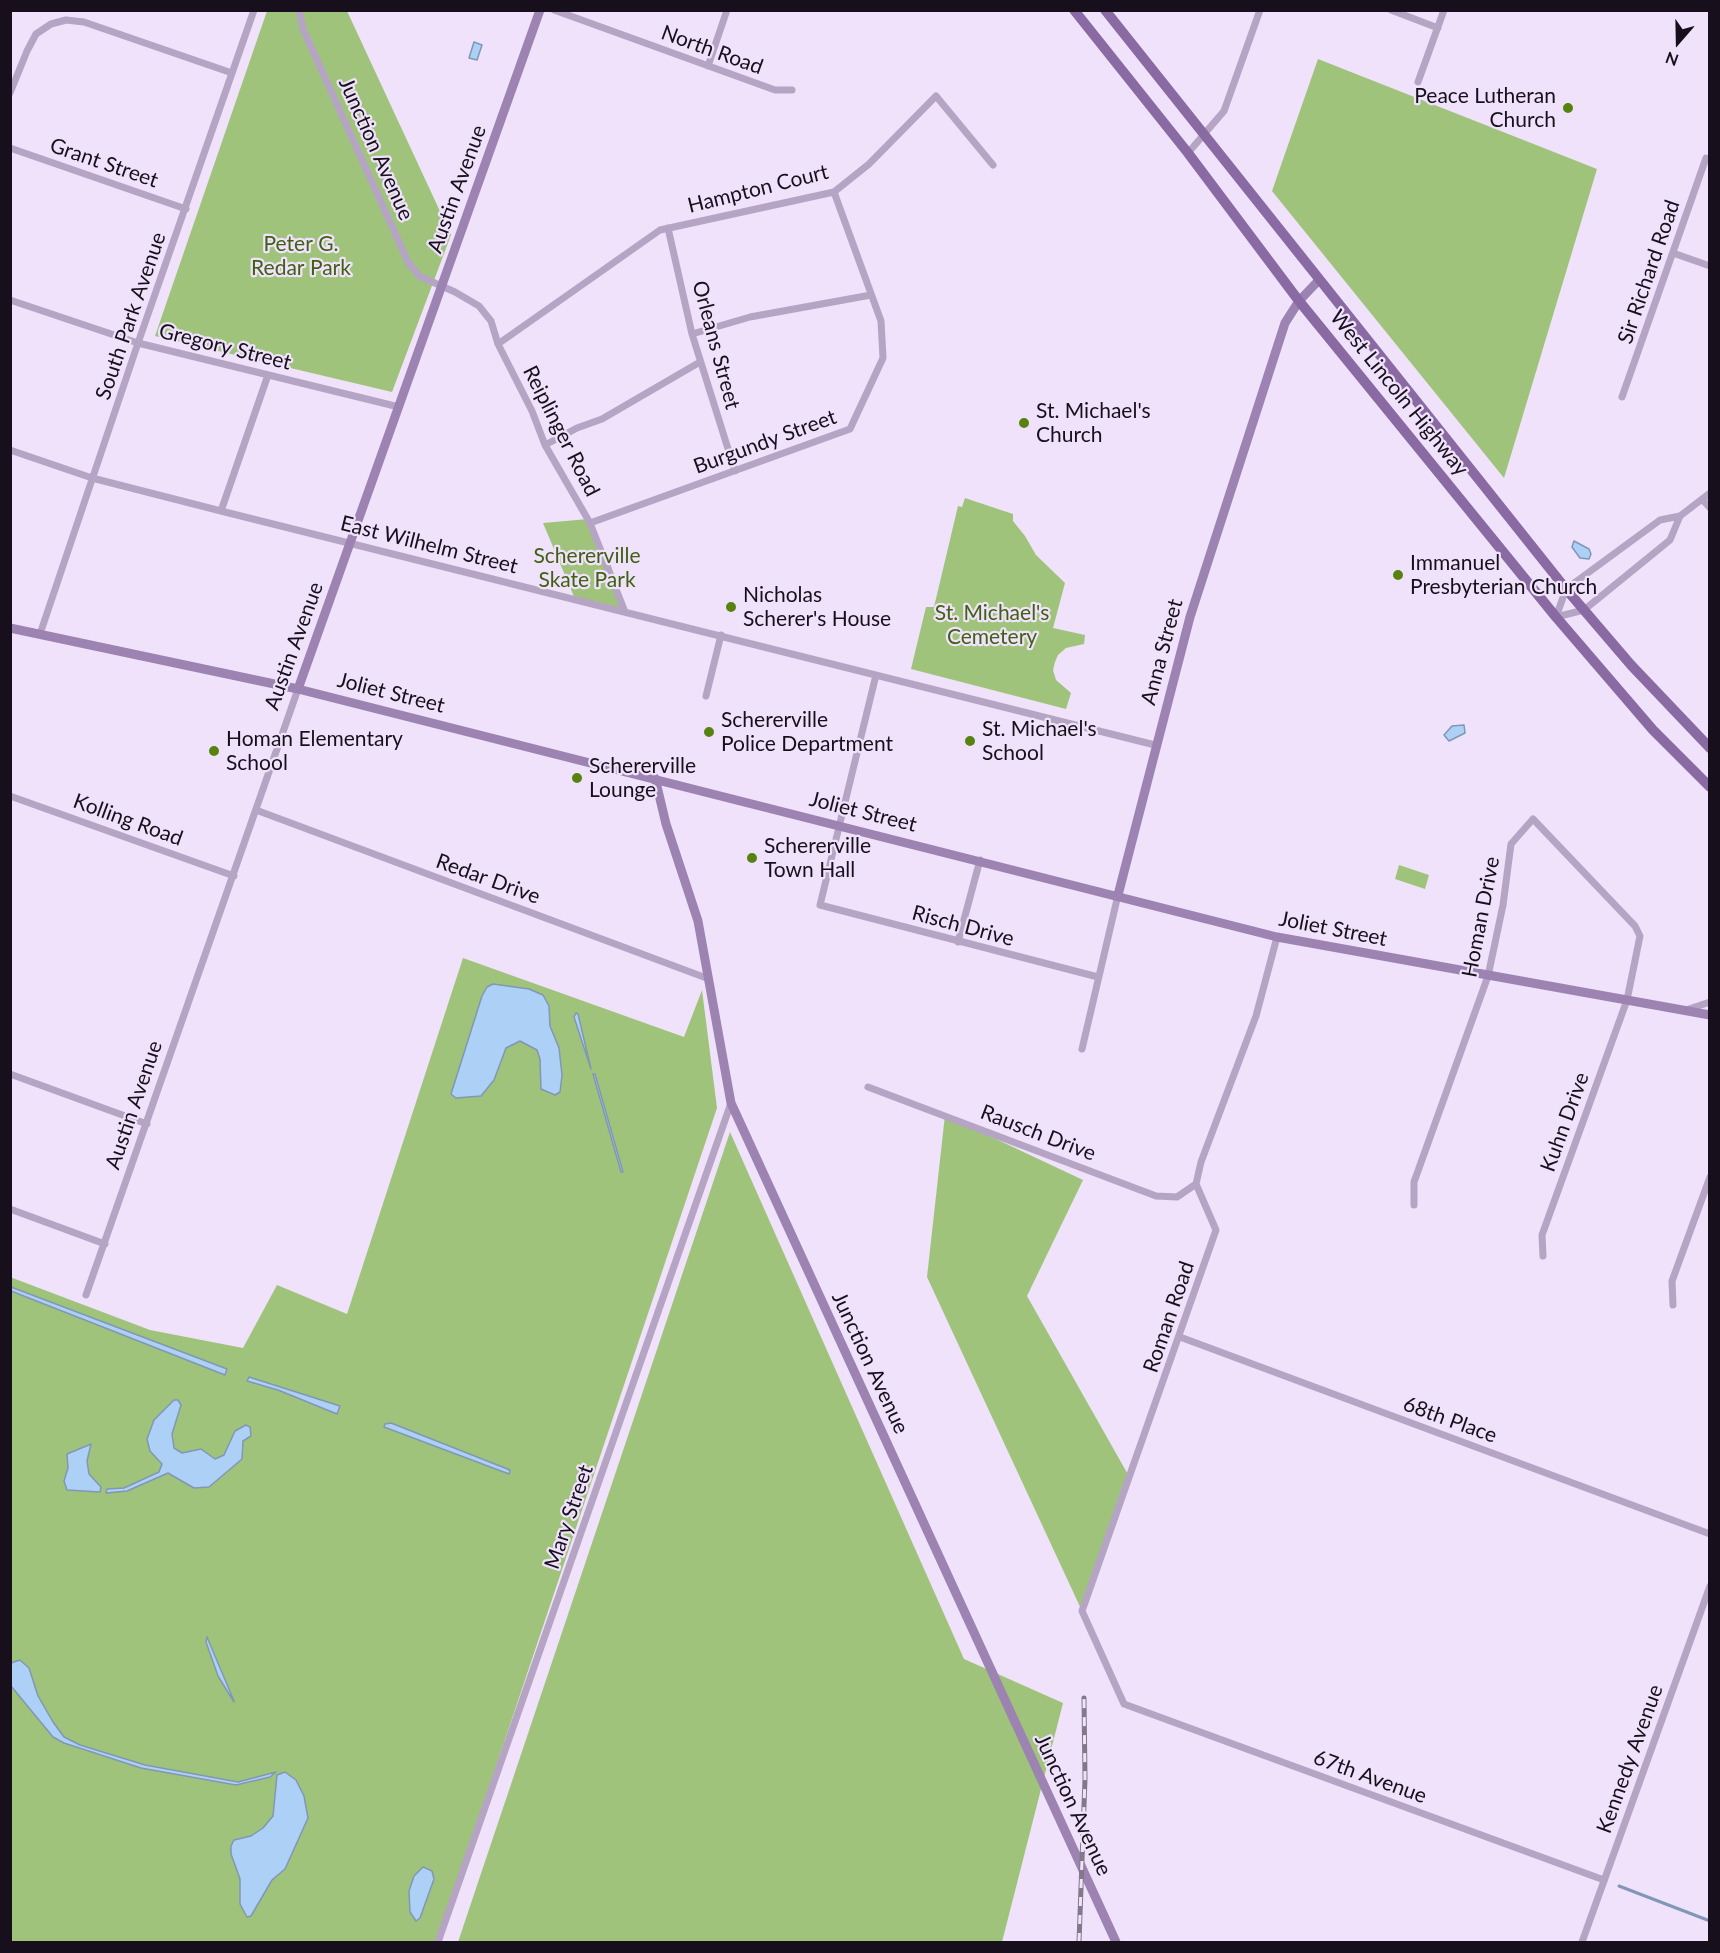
<!DOCTYPE html>
<html>
<head>
<meta charset="utf-8">
<style>
  body { margin:0 }
  #map { position:relative; width:1720px; height:1953px; overflow:hidden; background:#efe2fa; font-family:Lato,sans-serif }
  canvas { display:block }
  .frame { position:absolute; inset:0; border:12px solid #170f1c; pointer-events:none }
  .north { position:absolute; left:1648px; top:12px; width:60px; height:60px; -webkit-text-stroke:4px #efe2fa; paint-order:stroke; rotate:200deg; font-size:16px; font-weight:700; line-height:24px; text-align:center; color:#170f1c }
  .north::after { content:''; display:block; margin:auto; width:21px; height:27px; background:#170f1c; clip-path:polygon(50% 0,100% 100%,50% 72%,0 100%) }
</style>
</head>
<body>
<div id="map">
<canvas width="1720" height="1953"></canvas>
<div class="frame"></div>
<div class="north">N</div>
</div>
<script>
const g = document.querySelector('canvas').getContext('2d');
g.lineJoin = 'round';
function fill(path, color) { g.fillStyle = color; g.fill(path, 'evenodd'); }
const toPath = rows => new Path2D(rows.map(r => 'M' + r).join(''));
function stroke(path, color, width, dash) { g.strokeStyle = color; g.lineWidth = width; g.lineCap = dash ? 'butt' : 'round'; g.setLineDash(dash || []); g.stroke(path); }
function write(font, color, halo, rows, align = 'center') {
  g.font = font + ' Lato,sans-serif'; g.lineWidth = 4.5; g.setLineDash([]); g.textBaseline = 'middle'; g.strokeStyle = halo; g.fillStyle = color; for (const [text, x, y, turn = 0] of rows) {
    g.save(); g.translate(x, y); g.rotate((+turn || 0) * Math.PI / 180); g.textAlign = isNaN(turn) ? turn : align; if (halo) g.strokeText(text, 0, 0); g.fillText(text, 0, 0); g.restore();
  }
}
fill(toPath([
  [267,11,347,11,451,235,392,392,155,336],
  [1318,59,1597,169,1504,478,1272,191],
  [965,498,1013,514,1013,521,1025,536,1036,555,1065,583,1053,628,1085,635,1084,644,1066,648,1058,655,1055,662,1053,670,1056,680,1071,693,1066,709,911,669,926,607,934,607,958,506,962,507],
  [588,519,609,559,625,612,575,599,543,523],
  [1399,865,1429,875,1425,889,1395,879],
  [463,958,684,1037,702,990,717,1108,437,1942,11,1942,10,1277,150,1330,243,1348,277,1285,347,1314],
  [945,1115,1083,1180,1027,1296,1130,1478,1082,1611,927,1277],
  [730,1132,964,1659,1063,1703,1002,1942,458,1942]
]), '#a0c37b');
const water = toPath([
  [474,42,482,45,477,60,469,58,474,42],
  [1574,541,1589,549,1591,554,1589,559,1580,558,1572,547,1574,541],
  [1452,726,1464,725,1465,733,1449,741,1444,735,1452,726],
  [493,984,529,989,543,995,549,1006,550,1026,559,1048,562,1075,560,1092,555,1095,541,1089,540,1059,537,1050,520,1041,506,1048,494,1080,481,1096,456,1098,451,1094,482,996,487,987,493,984],
  [576,1013,578,1014,591,1069,574,1017,576,1013],
  [593,1074,595,1074,623,1172,621,1172,593,1074],
  [11,1287,227,1369,225,1375,11,1291,11,1287],
  [249,1377,340,1406,337,1414,278,1390,247,1381,249,1377],
  [174,1400,178,1400,181,1405,172,1434,174,1448,182,1453,201,1449,215,1459,224,1455,235,1431,246,1425,250,1427,251,1436,243,1441,242,1459,209,1487,194,1488,168,1473,127,1491,106,1493,107,1489,124,1488,159,1472,162,1464,150,1451,147,1439,154,1420,174,1400],
  [391,1423,510,1470,509,1474,384,1427,385,1424,391,1423],
  [91,1444,87,1461,89,1474,101,1487,100,1492,67,1490,64,1481,68,1468,67,1454,91,1444],
  [207,1637,234,1701,234,1702,218,1676,206,1642,207,1637],
  [20,1660,29,1668,38,1696,53,1722,64,1737,80,1745,145,1765,238,1782,276,1772,270,1777,236,1785,141,1768,64,1743,53,1737,11,1686,11,1663,20,1660],
  [285,1772,296,1780,304,1796,308,1818,285,1869,272,1880,251,1916,247,1917,240,1904,240,1879,231,1854,231,1846,234,1840,251,1836,263,1828,273,1816,277,1775,285,1772],
  [423,1867,432,1871,434,1879,420,1918,416,1921,410,1912,409,1891,414,1876,423,1867]
]);
fill(water, '#add1f6');
stroke(water, '#8097b5', 1.5);
stroke(toPath([
  [1619,1886,1710,1921]
]), '#8097b5', 3);
stroke(toPath([
  [299,10,303,29,408,262,419,276,455,292,479,306,491,321,498,344,532,411,545,445,590,523,625,612],
  [554,10,775,90,792,90],
  [1391,10,1438,28],
  [708,66,727,10],
  [1418,82,1444,10],
  [10,93,27,51,36,34,51,24,66,20,84,22,232,73],
  [10,148,186,209],
  [1188,153,1224,111,1260,10],
  [668,228,692,334,735,471],
  [1673,253,1710,266],
  [10,300,138,343,399,407],
  [692,334,750,317,871,295],
  [498,344,660,230,834,192,869,164,936,96,993,165],
  [1622,397,1706,158],
  [545,445,577,428,602,419,700,362],
  [10,450,92,478,221,511,1155,745],
  [1702,499,1710,508],
  [221,511,268,375],
  [590,523,850,429,883,358,881,321,834,192],
  [1556,617,1584,610,1670,540,1680,516,1710,493],
  [1556,617,1566,589,1660,520,1680,516],
  [40,634,138,343,254,10],
  [876,675,820,905,1098,977],
  [706,696,721,635],
  [10,796,234,876],
  [256,810,709,979],
  [1277,937,1256,1016,1201,1162,1196,1184,1216,1230,1082,1611,1124,1704,1604,1880],
  [958,942,980,860],
  [1686,1010,1710,1002],
  [1082,1049,1118,895],
  [10,1074,147,1124],
  [868,1087,1156,1196,1177,1197,1196,1184],
  [1414,1205,1414,1182,1488,976,1503,905,1511,844,1533,819,1635,926,1640,936,1627,1000,1542,1235,1543,1256],
  [10,1209,105,1244],
  [86,1295,298,689],
  [1673,1305,1672,1281,1710,1177],
  [1180,1337,1710,1534],
  [438,1942,731,1103],
  [1582,1942,1710,1586]
]), '#b6a4c4', 7);
stroke(toPath([
  [10,628,298,689,1277,937,1710,1015],
  [298,689,540,10],
  [655,778,666,824,698,921,731,1103,1116,1942],
  [1118,895,1190,617,1285,323,1299,301,1319,280]
]), '#9d83b1', 9);
stroke(toPath([
  [1074,10,1188,153,1299,301,1556,617,1653,730,1710,787],
  [1105,10,1566,589,1631,665,1710,748]
]), '#8a6aa2', 10);
const rail = toPath([
  [1079,1942,1085,1779,1084,1698]
]);
stroke(rail, '#82788a', 5);
stroke(rail, '#efe2fa', 3, [9]);
for (const [x, y, r, color] of [
  [1568,108,6,"#56830f"],
  [1024,423,6,"#56830f"],
  [1398,575,6,"#56830f"],
  [731,607,6,"#56830f"],
  [709,732,6,"#56830f"],
  [970,741,6,"#56830f"],
  [214,751,6,"#56830f"],
  [577,778,6,"#56830f"],
  [752,858,6,"#56830f"]
]) { const dot = new Path2D(); dot.arc(x, y, r, 0, 2 * Math.PI); g.fillStyle = color; g.fill(dot); stroke(dot, '#efe2fa', 2); }
write('21px', '#170f1c', '#efe2fa', [
  ["North Road",712,50,20],
  ["Junction Avenue",376,149,66],
  ["Grant Street",104,163,19],
  ["Austin Avenue",457,189,-70],
  ["Hampton Court",758,189,-14],
  ["Sir Richard Road",1649,272,-71],
  ["South Park Avenue",131,316,-71],
  ["Orleans Street",716,345,75],
  ["Gregory Street",225,347,14],
  ["West Lincoln Highway",1399,393,51],
  ["Reiplinger Road",561,431,63],
  ["Burgundy Street",765,442,-20],
  ["East Wilhelm Street",429,545,14],
  ["Austin Avenue",294,646,-70],
  ["Anna Street",1162,652,-75],
  ["Joliet Street",391,693,14],
  ["Joliet Street",863,812,14],
  ["Kolling Road",128,820,20],
  ["Redar Drive",488,879,20],
  ["Homan Drive",1481,917,-79],
  ["Risch Drive",963,926,15],
  ["Joliet Street",1333,929,11],
  ["Austin Avenue",134,1105,-71],
  ["Kuhn Drive",1565,1122,-70],
  ["Rausch Drive",1038,1133,21],
  ["Roman Road",1169,1317,-71],
  ["Junction Avenue",870,1363,65],
  ["68th Place",1450,1420,20],
  ["Mary Street",569,1517,-71],
  ["Kennedy Avenue",1630,1759,-70],
  ["67th Avenue",1370,1777,20],
  ["Junction Avenue",1073,1805,65]
]);
write('21px', '#170f1c', '#efe2fa', [
  ["Peace Lutheran",1556,96,"right"],
  ["Church",1556,120,"right"],
  ["St. Michael's",1036,411],
  ["Church",1036,435],
  ["Immanuel",1410,563],
  ["Presbyterian Church",1410,587],
  ["Nicholas",743,595],
  ["Scherer's House",743,619],
  ["Schererville",721,720],
  ["Police Department",721,744],
  ["St. Michael's",982,729],
  ["School",982,753],
  ["Homan Elementary",226,739],
  ["School",226,763],
  ["Schererville",589,766],
  ["Lounge",589,790],
  ["Schererville",764,846],
  ["Town Hall",764,870]
], 'left');
write('21px', '#406012', '#efe2fa', [
  ["Peter G.",301,244],
  ["Redar Park",301,268],
  ["Schererville",587,556],
  ["Skate Park",587,580],
  ["St. Michael's",992,613],
  ["Cemetery",992,637]
]);
</script>
</body>
</html>
